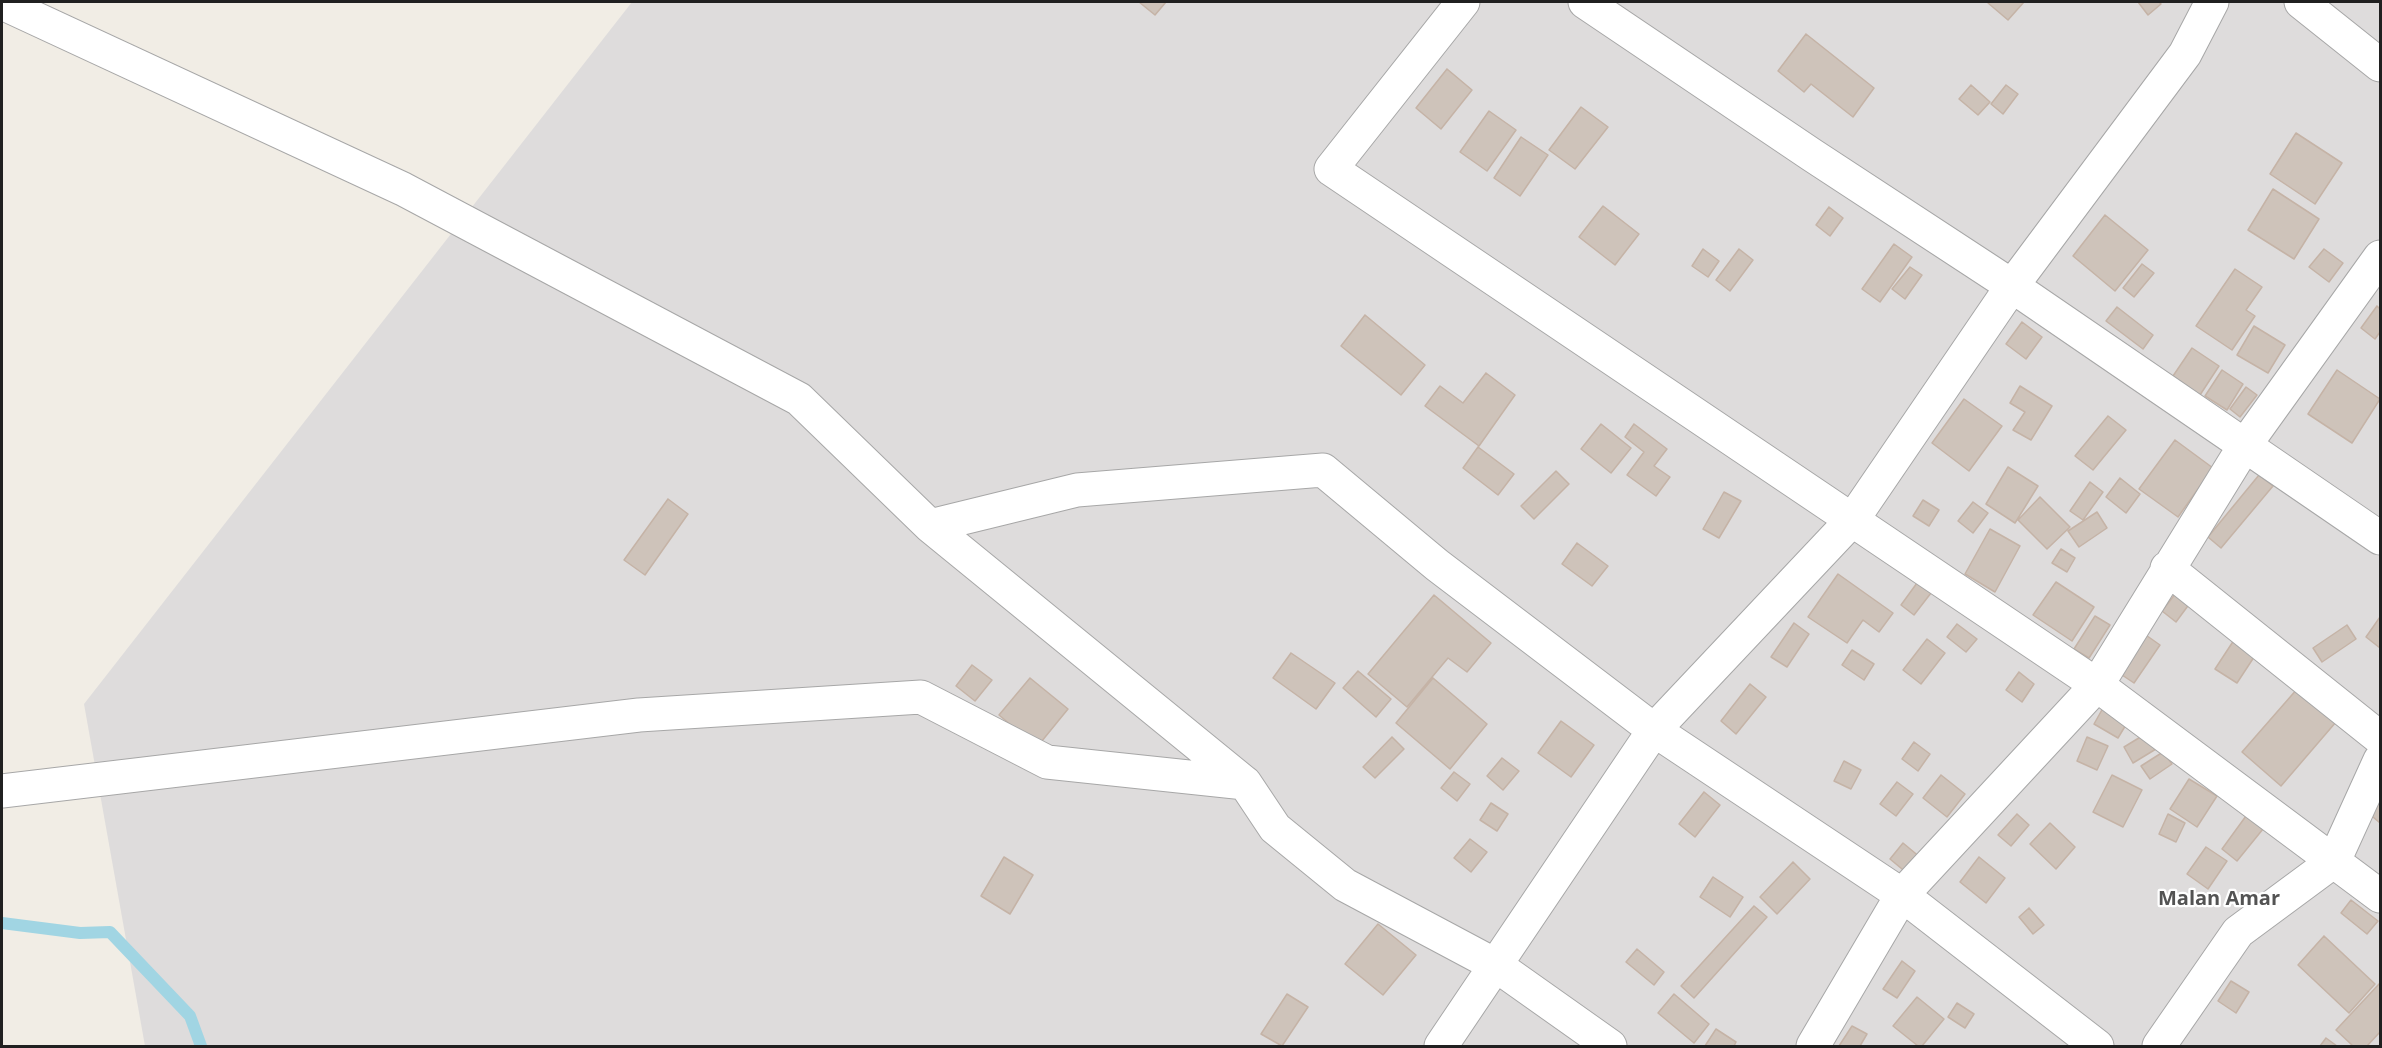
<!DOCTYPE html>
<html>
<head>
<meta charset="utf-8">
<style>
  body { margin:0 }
  #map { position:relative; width:2382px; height:1048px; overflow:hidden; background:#f1ede5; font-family:"Open Sans",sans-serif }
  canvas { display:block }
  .frame { position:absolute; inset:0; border:3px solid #202020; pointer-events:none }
</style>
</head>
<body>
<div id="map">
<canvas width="2382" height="1048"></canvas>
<div class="frame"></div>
</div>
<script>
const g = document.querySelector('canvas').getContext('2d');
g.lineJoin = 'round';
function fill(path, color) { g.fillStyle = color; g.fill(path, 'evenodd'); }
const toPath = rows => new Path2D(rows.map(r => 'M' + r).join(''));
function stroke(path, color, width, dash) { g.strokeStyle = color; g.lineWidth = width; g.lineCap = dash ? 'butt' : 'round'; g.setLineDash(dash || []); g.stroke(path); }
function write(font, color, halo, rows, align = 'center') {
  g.font = font + ' "Open Sans",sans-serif'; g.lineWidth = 4.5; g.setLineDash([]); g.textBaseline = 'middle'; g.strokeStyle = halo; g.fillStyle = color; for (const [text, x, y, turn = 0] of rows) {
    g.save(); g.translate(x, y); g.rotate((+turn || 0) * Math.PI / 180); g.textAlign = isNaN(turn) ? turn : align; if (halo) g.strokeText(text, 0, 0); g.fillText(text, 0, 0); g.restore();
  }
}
fill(toPath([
  [632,2,2380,2,2380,1046,145,1046,84,704]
]), '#dedcdc');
stroke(toPath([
  [2,923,80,933,110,932,190,1016,201,1046]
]), '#a1d5e3', 12);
const building = toPath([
  [1139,2,1166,2,1155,15,1139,2],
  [1990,2,2024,2,2008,20,1988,3,1990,2],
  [2138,2,2159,2,2161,4,2148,15,2138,2],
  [1806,34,1874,88,1853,117,1811,84,1804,92,1778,71,1806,34],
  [1447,69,1472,90,1441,129,1416,108,1447,69],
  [1971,85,1990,102,1978,115,1959,99,1971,85],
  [2006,85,2018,94,2003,114,1991,104,2006,85],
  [1581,107,1608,127,1575,169,1549,150,1581,107],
  [1489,111,1516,130,1487,171,1460,152,1489,111],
  [2296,133,2342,163,2315,204,2270,174,2296,133],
  [1521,137,1548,155,1520,196,1494,178,1521,137],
  [2273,189,2319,219,2294,259,2248,230,2273,189],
  [1603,206,1639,234,1615,265,1579,237,1603,206],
  [1829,207,1843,218,1830,236,1816,225,1829,207],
  [2105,215,2148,250,2115,291,2073,256,2105,215],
  [1894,244,1912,257,1880,302,1862,289,1894,244],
  [1703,249,1719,261,1708,277,1692,266,1703,249],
  [1739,249,1753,260,1730,291,1716,280,1739,249],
  [2324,249,2343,263,2329,282,2309,267,2324,249],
  [2142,264,2154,273,2134,297,2123,288,2142,264],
  [1910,267,1922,275,1905,299,1892,289,1910,267],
  [2235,269,2262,287,2246,310,2255,316,2232,350,2196,326,2235,269],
  [2377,306,2380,309,2380,332,2375,339,2361,328,2377,306],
  [2117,307,2153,335,2143,349,2106,321,2117,307],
  [1365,315,1425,365,1401,395,1341,346,1365,315],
  [2022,322,2042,337,2026,359,2006,344,2022,322],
  [2254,326,2285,345,2268,373,2237,355,2254,326],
  [2192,348,2219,366,2200,395,2173,376,2192,348],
  [2222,370,2243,384,2227,410,2205,396,2222,370],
  [2337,370,2380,399,2352,443,2308,414,2337,370],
  [1486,373,1515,395,1479,446,1425,406,1440,386,1463,403,1486,373],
  [2020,386,2052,406,2031,440,2013,430,2025,412,2010,403,2020,386],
  [2246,387,2257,395,2240,417,2230,409,2246,387],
  [1964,399,2002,426,1969,471,1932,443,1964,399],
  [2108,416,2126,430,2093,470,2075,456,2108,416],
  [1601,424,1631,448,1611,473,1581,449,1601,424],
  [1634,424,1667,449,1654,466,1670,477,1656,496,1627,475,1644,452,1625,437,1634,424],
  [2175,440,2213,468,2178,517,2139,489,2175,440],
  [1478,447,1514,474,1498,495,1463,468,1478,447],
  [2008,467,2038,486,2015,523,1986,504,2008,467],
  [1556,471,1569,484,1534,519,1521,506,1556,471],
  [2259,475,2273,486,2221,548,2208,537,2259,475],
  [2120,478,2140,494,2126,513,2106,497,2120,478],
  [2090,482,2103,492,2083,520,2070,511,2090,482],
  [1724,492,1741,501,1719,538,1703,529,1724,492],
  [2040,497,2070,527,2047,549,2018,520,2040,497],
  [668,499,688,514,645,575,624,560,668,499],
  [1923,500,1939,510,1929,526,1913,516,1923,500],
  [1973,502,1988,513,1973,533,1958,521,1973,502],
  [2097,512,2107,528,2079,547,2068,531,2097,512],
  [1990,529,2020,546,1995,592,1965,574,1990,529],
  [1577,543,1608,566,1592,586,1562,564,1577,543],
  [2061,549,2075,558,2067,572,2052,563,2061,549],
  [1838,574,1893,613,1879,632,1863,620,1847,643,1808,617,1838,574],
  [2056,582,2094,607,2072,641,2033,615,2056,582],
  [1917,583,1931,593,1914,615,1901,605,1917,583],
  [2179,589,2193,599,2176,622,2162,611,2179,589],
  [1434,595,1491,643,1467,672,1448,658,1407,707,1368,674,1434,595],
  [2095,616,2110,625,2089,658,2074,649,2095,616],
  [2380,617,2380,648,2366,637,2380,617],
  [1794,623,1809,634,1787,667,1771,657,1794,623],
  [1957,624,1977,639,1966,652,1947,637,1957,624],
  [2347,625,2356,639,2322,662,2313,648,2347,625],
  [2143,633,2160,645,2134,683,2116,671,2143,633],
  [2236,637,2258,651,2237,683,2215,669,2236,637],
  [1927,639,1945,653,1921,684,1903,670,1927,639],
  [1852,650,1874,664,1864,680,1842,665,1852,650],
  [1291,653,1335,683,1316,709,1273,678,1291,653],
  [972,665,992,680,975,701,956,686,972,665],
  [1358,671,1391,699,1376,717,1343,688,1358,671],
  [2019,672,2034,684,2022,702,2006,690,2019,672],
  [1030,678,1068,709,1037,747,999,715,1030,678],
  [1433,678,1487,724,1450,769,1396,723,1433,678],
  [1750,684,1766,697,1736,734,1721,721,1750,684],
  [2298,688,2336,722,2281,786,2242,752,2298,688],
  [2103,708,2127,723,2118,738,2094,724,2103,708],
  [1561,721,1594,745,1571,777,1538,753,1561,721],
  [2147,733,2156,749,2133,763,2124,747,2147,733],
  [1392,737,1404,749,1375,778,1363,767,1392,737],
  [2087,737,2108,746,2097,770,2077,761,2087,737],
  [1914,742,1930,754,1918,771,1902,759,1914,742],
  [2163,752,2172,764,2150,779,2141,766,2163,752],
  [1502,758,1519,771,1503,790,1487,776,1502,758],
  [1844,761,1861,770,1851,789,1834,781,1844,761],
  [1454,772,1470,784,1457,801,1441,788,1454,772],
  [1941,775,1965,794,1947,817,1923,798,1941,775],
  [2112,775,2142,790,2123,827,2093,812,2112,775],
  [2189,779,2217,796,2197,827,2170,809,2189,779],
  [1897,782,1913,794,1896,816,1880,804,1897,782],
  [1704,792,1720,805,1695,837,1679,824,1704,792],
  [2380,793,2380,823,2366,811,2380,793],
  [1491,803,1508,814,1497,831,1480,820,1491,803],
  [2017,814,2029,825,2011,846,1998,835,2017,814],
  [2168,814,2185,823,2176,842,2159,834,2168,814],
  [2246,816,2263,829,2237,861,2222,849,2246,816],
  [2050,823,2075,847,2056,869,2030,844,2050,823],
  [1470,839,1487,852,1471,872,1454,858,1470,839],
  [1903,843,1921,858,1908,874,1890,859,1903,843],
  [2206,847,2227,861,2208,889,2187,874,2206,847],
  [1004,857,1033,875,1010,914,981,896,1004,857],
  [1979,857,2005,878,1986,903,1960,882,1979,857],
  [1793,862,1810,879,1777,914,1760,897,1793,862],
  [1713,877,1743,897,1730,917,1700,897,1713,877],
  [2351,900,2378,921,2367,934,2341,913,2351,900],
  [1754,906,1767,917,1694,998,1681,986,1754,906],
  [2029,908,2044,925,2033,934,2019,917,2029,908],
  [1378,924,1416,955,1383,995,1345,964,1378,924],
  [2324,936,2375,984,2349,1013,2298,965,2324,936],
  [1637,949,1664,972,1654,985,1626,962,1637,949],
  [1902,961,1915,971,1897,998,1883,989,1902,961],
  [2231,981,2249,992,2236,1013,2218,1001,2231,981],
  [2380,983,2380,1032,2367,1046,2353,1046,2336,1030,2380,983],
  [1287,994,1308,1007,1282,1046,1261,1034,1287,994],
  [1674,994,1709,1024,1694,1043,1658,1013,1674,994],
  [1917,997,1944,1019,1922,1046,1918,1046,1893,1026,1917,997],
  [1957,1003,1974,1014,1965,1028,1948,1017,1957,1003],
  [1852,1026,1867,1034,1860,1046,1839,1046,1852,1026],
  [1716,1029,1736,1042,1734,1046,1705,1046,1716,1029],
  [2326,1038,2337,1046,2320,1046,2326,1038]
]);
fill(building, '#cec3ba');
stroke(building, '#c5b3a6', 1.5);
const minor = toPath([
  [1463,2,1331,169,2097,685,2380,896],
  [1585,2,1812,155,2012,286,2380,538],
  [2301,2,2380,65],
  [2,3,403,189,799,399,930,526,1245,783],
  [930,526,1077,490,1323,470,1437,565,1654,730,1902,895,2097,1046],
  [2167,568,2380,738],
  [2,791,639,715,921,697,1047,762,1245,783,1275,828,1345,885,1497,966,1610,1046],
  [1441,1046,1654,730,1853,519,2012,286,2185,54,2212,2],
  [1813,1046,1902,895,2097,685,2245,445,2380,257],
  [2159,1046,2238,932,2334,861,2380,760]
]);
stroke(minor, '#a7a7a7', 35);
stroke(minor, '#fff', 33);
write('bold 20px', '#535353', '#fff', [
  ["Malan Amar",2219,899]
]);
</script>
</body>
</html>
